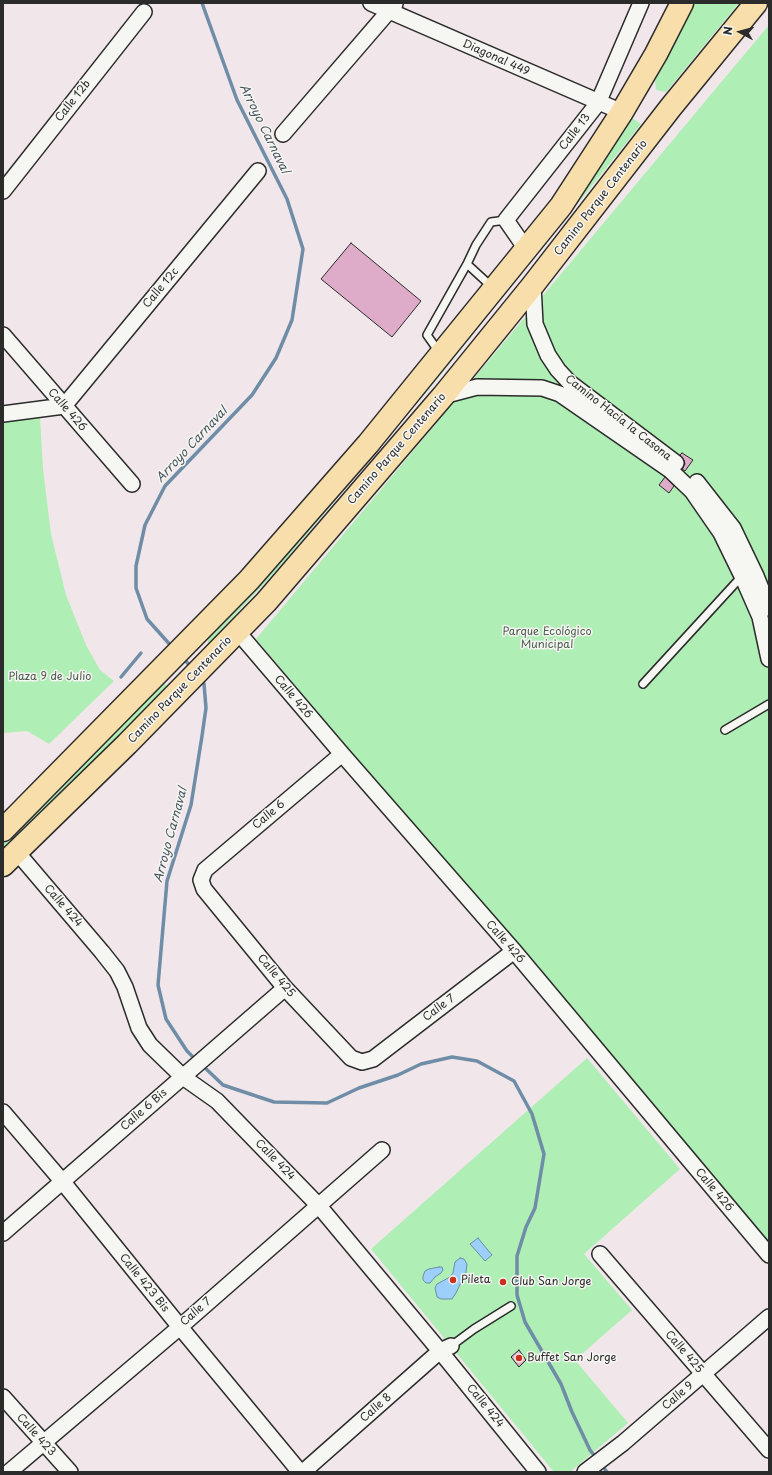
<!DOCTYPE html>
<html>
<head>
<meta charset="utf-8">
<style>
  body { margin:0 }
  #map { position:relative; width:772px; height:1475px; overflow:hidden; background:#f1e7ea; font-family:"Playpen Sans",sans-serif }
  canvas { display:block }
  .frame { position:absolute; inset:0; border:4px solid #2b2b2b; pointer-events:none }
  .north { position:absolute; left:720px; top:12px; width:40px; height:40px; -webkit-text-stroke:3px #f6f6f2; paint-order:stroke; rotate:276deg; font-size:11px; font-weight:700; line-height:16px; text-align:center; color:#2b2b2b }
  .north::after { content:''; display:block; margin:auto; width:14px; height:18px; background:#2b2b2b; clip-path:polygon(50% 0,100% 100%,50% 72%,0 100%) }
</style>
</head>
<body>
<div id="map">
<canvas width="772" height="1475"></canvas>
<div class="frame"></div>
<div class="north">N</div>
</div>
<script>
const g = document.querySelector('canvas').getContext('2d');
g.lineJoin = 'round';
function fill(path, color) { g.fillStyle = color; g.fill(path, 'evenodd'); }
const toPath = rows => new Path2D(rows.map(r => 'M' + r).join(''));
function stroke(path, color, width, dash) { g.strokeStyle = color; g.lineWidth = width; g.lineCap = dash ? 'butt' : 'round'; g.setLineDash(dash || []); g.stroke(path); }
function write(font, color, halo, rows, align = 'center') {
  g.font = font + ' "Playpen Sans",sans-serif'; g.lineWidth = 3; g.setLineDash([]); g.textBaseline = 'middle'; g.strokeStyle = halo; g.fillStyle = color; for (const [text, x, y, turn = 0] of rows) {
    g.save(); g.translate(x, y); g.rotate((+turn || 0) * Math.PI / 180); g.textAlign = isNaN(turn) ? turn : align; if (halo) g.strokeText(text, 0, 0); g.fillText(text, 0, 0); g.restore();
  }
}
fill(toPath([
  [693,3,739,3,666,92,656,90,655,80],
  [769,25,769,1246,256,639],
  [631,117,641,124,611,162,430,388,276,571,208,644,208,638,424,386],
  [40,417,43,469,51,534,66,595,86,645,100,670,114,681,49,744,27,731,3,733,3,421],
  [164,682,168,688,3,853,3,840],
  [587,1058,680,1169,584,1254,632,1310,575,1360,628,1423,570,1472,554,1472,371,1249]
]), '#afeeb5');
const water = toPath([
  [478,1238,492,1255,485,1261,470,1244,478,1238],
  [460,1258,464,1259,467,1264,466,1272,456,1293,452,1299,441,1299,437,1297,435,1288,437,1284,450,1277,453,1273,455,1262,460,1258],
  [439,1267,442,1267,443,1270,441,1273,435,1277,430,1283,426,1283,423,1280,423,1276,425,1271,429,1269,439,1267]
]);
fill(water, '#9ccff9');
stroke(water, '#6f8da7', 1);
stroke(toPath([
  [173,648,147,619,136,588,136,566,145,525,165,486,252,395,276,358,292,320,303,249,287,199,237,100,202,3],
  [183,658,192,668],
  [121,677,141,653],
  [196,1060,187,1051,166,1019,158,985,167,881,191,805,202,736,206,708,204,684,201,679],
  [202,1065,223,1085,274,1102,327,1103,359,1088,398,1075,421,1064,452,1057,477,1061,514,1081,532,1114,544,1154,535,1208,526,1227,517,1256,517,1295,525,1322,561,1384,572,1412,590,1450,597,1459],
  [601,1464,607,1472]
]), '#6f8da7', 3.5);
const building = toPath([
  [351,243,421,301,392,337,321,279,351,243],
  [682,453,693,460,685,471,682,469,685,464,684,460,680,455,682,453],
  [665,477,674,486,669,493,659,485,665,477],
  [519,1350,526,1360,519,1367,511,1357,519,1350]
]);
fill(building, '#deacc9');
stroke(building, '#2b2b2b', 1);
const service = toPath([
  [492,287,467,264,476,245,491,222,506,220],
  [439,352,427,335,467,264],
  [643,684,742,576],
  [725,730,769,704],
  [451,1346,474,1329,511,1306]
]);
const minor = toPath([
  [371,3,622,112],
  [283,134,395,4],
  [3,191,144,12],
  [526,249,506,220,598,103,641,3],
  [533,285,535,324,548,355,558,370,570,383,676,463],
  [3,335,132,484],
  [443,396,477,387,542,388,560,394,670,470,692,491,721,533,742,576,760,617,769,659],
  [3,414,64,406,258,171],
  [697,482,733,528,756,576,769,608],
  [237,631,342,754,514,951,769,1255],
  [342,754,205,870,201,880,204,889,285,988,351,1058,362,1062,373,1059,514,951],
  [16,851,102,952,117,971,125,987,139,1028,150,1045,183,1077,217,1101,319,1206,440,1351,538,1472],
  [3,1112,62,1181,180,1327,300,1472],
  [3,1233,285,988],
  [600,1254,769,1450],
  [3,1397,70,1472],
  [9,1472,180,1327,382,1150],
  [303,1472,440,1351,451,1346],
  [585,1472,623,1443,769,1317]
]);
const primary = toPath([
  [3,830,249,580,368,444,561,206,622,112,656,54,682,3],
  [3,865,127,744,266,602,443,396,533,285,671,107,756,3]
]);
stroke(service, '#2b2b2b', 10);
stroke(minor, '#2b2b2b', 18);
stroke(primary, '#2b2b2b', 25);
stroke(service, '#f6f6f2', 7);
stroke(minor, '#f6f6f2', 15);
stroke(primary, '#f8deab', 22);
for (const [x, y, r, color] of [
  [453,1280,4,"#c8321e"],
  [503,1282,4,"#c8321e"],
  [519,1358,4,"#c8321e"]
]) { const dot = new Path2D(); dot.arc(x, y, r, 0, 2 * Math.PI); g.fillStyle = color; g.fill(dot); stroke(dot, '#f6f6f2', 1.5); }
write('11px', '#2b2b2b', '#f6f6f2', [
  ["Diagonal 449",496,58,24],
  ["Calle 12b",73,101,-52],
  ["Calle 13",575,132,-52],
  ["Camino Parque Centenario",601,198,-52],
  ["Calle 12c",161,288,-50],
  ["Calle 426",67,410,49],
  ["Camino Hacia la Casona",618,418,38],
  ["Camino Parque Centenario",397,449,-49],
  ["Camino Parque Centenario",180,690,-46],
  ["Calle 426",293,697,50],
  ["Calle 6",269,815,-40],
  ["Calle 424",63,906,49],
  ["Calle 426",505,942,49],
  ["Calle 425",276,976,50],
  ["Calle 7",439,1008,-37],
  ["Calle 6 Bis",144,1110,-41],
  ["Calle 424",275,1160,46],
  ["Calle 426",714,1190,50],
  ["Calle 423 Bis",144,1283,51],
  ["Calle 7",196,1312,-41],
  ["Calle 425",684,1352,49],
  ["Calle 9",678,1396,-41],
  ["Calle 424",485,1406,51],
  ["Calle 8",376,1408,-41],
  ["Calle 423",36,1435,48]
]);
write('11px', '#4c5c4e', '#f6f6f2', [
  ["Parque Ecológico",547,632],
  ["Municipal",547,645],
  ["Plaza 9 de Julio",50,677]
]);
write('11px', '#2b2b2b', '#f6f6f2', [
  ["Pileta",461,1280],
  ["Club San Jorge",511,1282],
  ["Buffet San Jorge",527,1358]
], 'left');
write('italic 12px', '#47545e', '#f6f6f2', [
  ["Arroyo Carnaval",264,129,64],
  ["Arroyo Carnaval",192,445,-47],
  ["Arroyo Carnaval",171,835,-75]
]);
</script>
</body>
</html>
